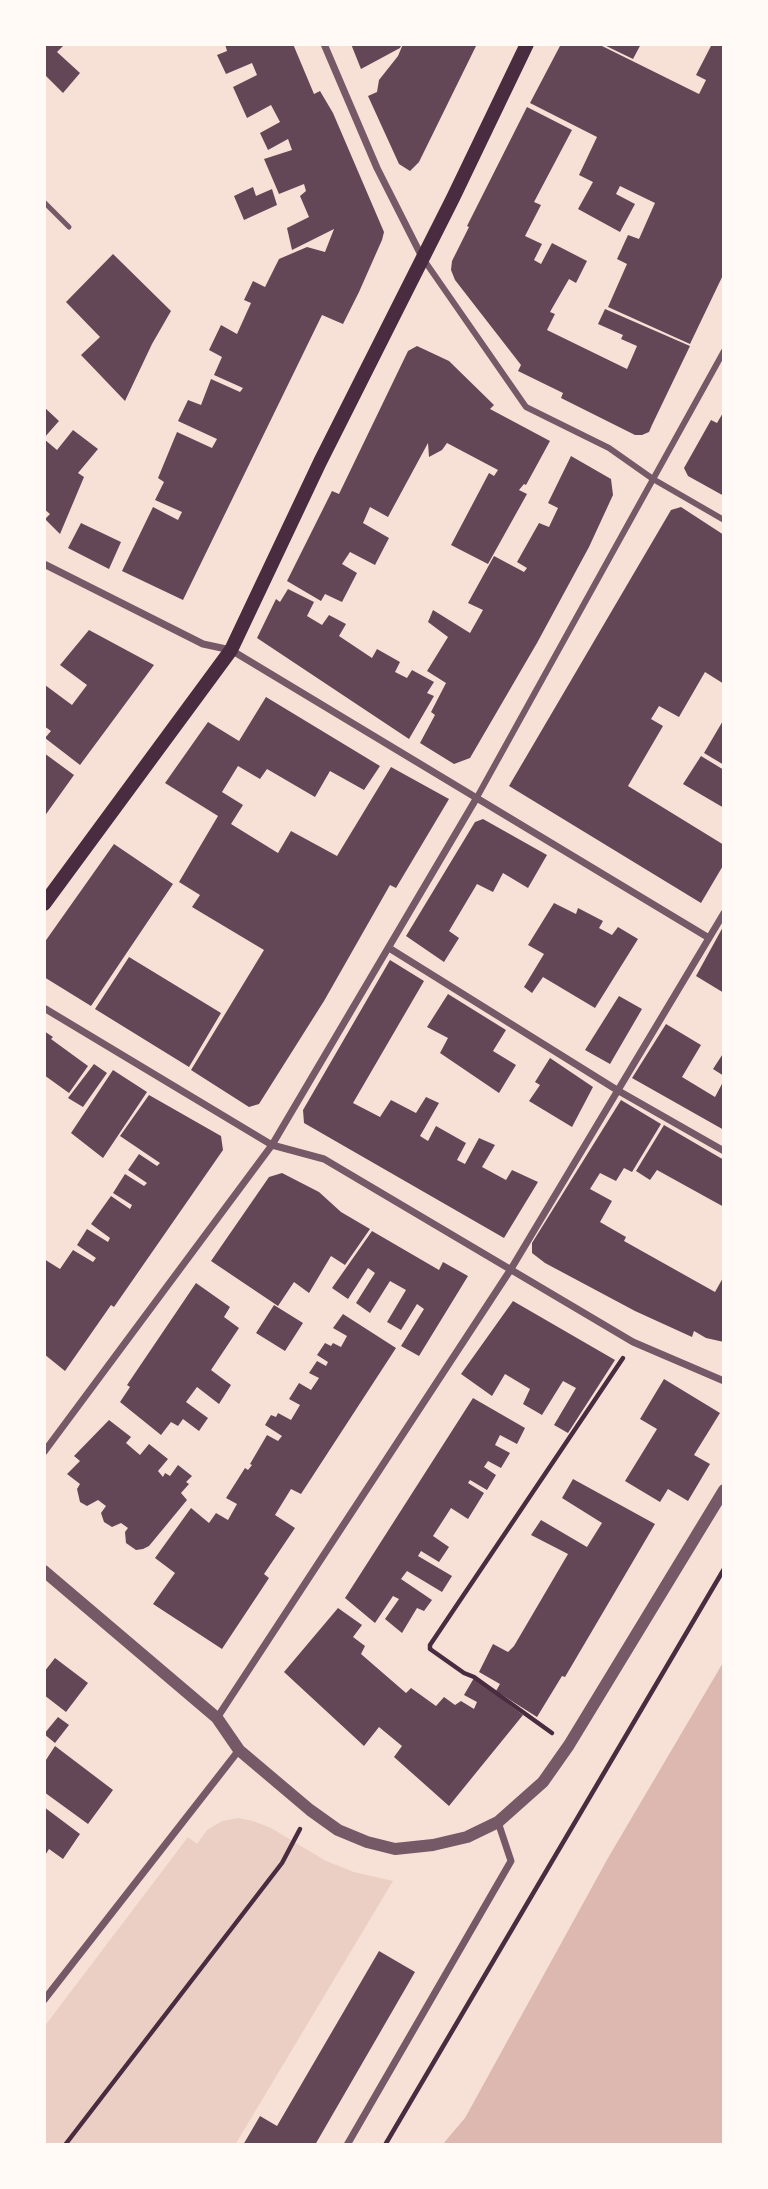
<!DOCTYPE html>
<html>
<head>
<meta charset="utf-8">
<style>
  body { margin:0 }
  #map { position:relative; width:768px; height:2189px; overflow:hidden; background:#f7e1d7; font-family:"Alegreya Sans",sans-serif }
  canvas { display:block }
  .frame { position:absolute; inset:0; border:46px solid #fffaf5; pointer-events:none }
</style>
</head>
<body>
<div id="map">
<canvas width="768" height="2189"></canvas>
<div class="frame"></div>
</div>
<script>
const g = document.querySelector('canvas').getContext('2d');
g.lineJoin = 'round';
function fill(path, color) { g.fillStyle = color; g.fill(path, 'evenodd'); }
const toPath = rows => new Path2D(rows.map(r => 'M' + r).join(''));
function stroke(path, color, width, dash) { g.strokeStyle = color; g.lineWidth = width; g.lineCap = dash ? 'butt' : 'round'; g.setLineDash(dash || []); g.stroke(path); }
fill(toPath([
  [238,1818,253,1821,271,1828,326,1861,354,1872,393,1881,235,2145,44,2145,44,2027,188,1837,197,1844,207,1830,222,1821]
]), '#ebcfc5');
fill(toPath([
  [724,1661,724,2145,442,2145,465,2118,608,1858]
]), '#dcb8b0');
fill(toPath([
  [44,44,65,44,57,52,80,73,63,93,44,74],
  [225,44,293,44,314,94,320,91,333,113,384,232,382,240,359,292,343,324,322,315,183,600,122,571,153,507,178,520,182,512,155,500,164,482,158,478,177,432,212,448,217,439,178,421,188,400,201,405,211,379,240,392,243,388,214,375,222,357,209,350,221,325,237,334,251,303,244,300,253,281,265,287,279,259,307,247,325,252,334,229,292,250,287,228,309,217,300,196,306,191,304,184,279,194,264,159,292,150,288,139,268,150,260,133,280,122,271,105,247,118,233,87,257,75,252,63,226,74,217,55,227,51],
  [351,44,402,44,400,48,361,69],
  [403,44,477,44,419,162,410,171,399,164,368,96,377,92,379,80,398,56],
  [561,44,598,44,699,94,706,80,696,75,712,44,724,44,724,273,690,344,608,307,627,264,617,259,628,235,639,239,655,203,620,186,616,194,635,204,620,232,578,209,593,182,579,175,597,137,530,103],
  [602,44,641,44,633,59],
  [527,107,572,130,534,202,541,205,525,236,542,244,534,260,541,264,552,243,587,261,576,283,569,279,550,312,555,314,547,330,627,369,637,346,621,339,623,335,598,324,605,309,690,346,652,425,649,432,642,435,635,435,561,398,563,393,518,371,521,365,455,280,451,270,452,261,469,227,467,226],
  [253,187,256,196,272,189,277,205,244,220,234,196],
  [113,254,171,311,152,344,125,401,81,355,100,337,66,302],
  [417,346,449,361,494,405,490,409,550,441,526,485,524,484,519,490,527,494,488,564,451,545,489,473,494,476,498,470,447,443,442,450,429,457,428,443,388,517,370,507,363,523,389,538,375,565,350,552,342,564,357,573,342,602,325,594,321,601,287,581,332,491,339,494,408,351],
  [44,407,59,421,44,438],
  [724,411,724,496,688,476,684,468,711,420,717,423],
  [73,430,98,449,78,473,84,477,60,534,45,519,50,514,44,509,44,439,57,450],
  [571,456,611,479,613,495,589,547,537,643,470,758,454,764,420,743,435,715,431,712,446,683,427,671,448,637,428,622,433,610,470,633,483,610,468,603,494,556,524,572,527,568,517,562,539,523,549,527,558,508,548,503],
  [681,507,724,535,724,684,705,672,679,717,659,706,651,719,663,726,628,786,724,845,724,864,701,903,509,786,671,510],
  [81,523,121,542,109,569,68,548],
  [288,589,314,602,307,616,322,625,329,615,346,624,339,636,372,658,377,649,400,662,395,672,407,678,412,670,434,682,427,693,434,696,409,739,257,638,276,599,280,602],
  [89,630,154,665,80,765,45,738,51,731,44,726,44,686,45,685,72,705,87,685,60,665],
  [266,697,380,766,364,790,330,771,315,797,267,769,260,779,238,766,222,792,243,805,231,824,278,853,291,831,337,856,391,767,449,799,396,888,390,885,324,1001,259,1104,249,1107,191,1070,264,950,192,907,200,895,179,882,218,816,165,783,208,722,239,741],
  [724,719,724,765,704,753],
  [44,753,74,775,44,817],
  [701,756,724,770,724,808,683,784],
  [483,819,547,855,528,888,503,873,493,892,477,884,449,931,459,938,444,962,406,936,475,822],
  [114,844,173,884,91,1006,44,977,44,943],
  [554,903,576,914,578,908,603,921,599,928,612,935,618,927,638,939,595,1008,543,977,532,993,524,987,544,954,528,945],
  [724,925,724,993,696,976],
  [129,957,221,1013,189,1067,95,1009],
  [390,960,424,981,353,1103,380,1117,391,1100,416,1113,426,1097,439,1103,420,1136,428,1141,436,1126,466,1143,457,1160,465,1164,479,1138,495,1145,482,1167,506,1180,512,1170,538,1182,504,1238,304,1123,303,1110],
  [448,994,506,1030,493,1051,516,1065,499,1093,440,1053,448,1038,427,1027],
  [619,996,642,1009,610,1064,585,1050],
  [666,1024,701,1045,682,1077,715,1097,724,1080,724,1130,632,1078],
  [44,1031,53,1037,51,1039,88,1066,69,1093,44,1075],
  [724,1052,724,1076,713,1069],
  [550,1058,593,1087,572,1127,529,1101,540,1085,535,1082],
  [94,1064,107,1073,83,1107,68,1098],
  [113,1070,147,1092,103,1158,71,1133],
  [149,1095,221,1136,223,1150,114,1307,111,1305,65,1371,44,1354,44,1259,60,1269,73,1250,93,1262,96,1258,77,1245,87,1229,108,1242,110,1238,91,1224,111,1196,130,1209,132,1205,113,1193,125,1174,144,1186,147,1183,128,1170,139,1154,157,1166,160,1163,120,1136],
  [621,1100,661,1124,632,1172,624,1168,616,1181,600,1173,590,1189,612,1201,600,1222,626,1237,624,1241,715,1292,724,1276,724,1342,706,1338,694,1331,692,1337,635,1311,545,1263,532,1253,532,1243],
  [664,1125,724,1160,724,1207,657,1170,650,1180,636,1171],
  [282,1173,319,1192,341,1212,370,1229,345,1265,331,1256,309,1293,294,1282,278,1306,211,1261,269,1177],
  [372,1231,439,1270,443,1262,468,1276,419,1356,401,1346,424,1309,417,1304,401,1330,387,1322,406,1290,390,1281,370,1313,356,1303,375,1273,368,1268,348,1299,332,1288],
  [196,1283,230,1307,224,1317,239,1328,211,1370,231,1385,219,1404,197,1387,186,1402,208,1418,199,1431,183,1419,178,1426,171,1422,161,1435,120,1402,130,1387,127,1385],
  [513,1301,615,1360,568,1433,554,1425,576,1388,563,1381,542,1415,523,1404,530,1389,505,1374,492,1396,461,1374],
  [274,1305,303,1323,285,1351,256,1333],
  [343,1314,396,1348,301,1494,291,1489,275,1515,295,1528,264,1574,269,1578,222,1649,153,1604,175,1573,155,1558,191,1508,209,1523,216,1513,228,1520,237,1504,226,1498,245,1468,248,1470,252,1465,250,1464,267,1435,278,1441,282,1436,265,1425,271,1415,276,1417,278,1413,291,1420,300,1405,289,1399,299,1383,311,1390,319,1378,309,1373,317,1361,326,1366,328,1362,317,1355,325,1343,331,1346,333,1343,341,1347,347,1336,333,1328],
  [664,1379,720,1413,694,1455,710,1464,688,1501,668,1489,660,1502,625,1481,657,1429,640,1419],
  [473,1398,525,1428,517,1444,500,1435,495,1445,510,1453,501,1468,488,1461,484,1467,496,1475,487,1490,470,1480,468,1483,484,1493,468,1519,451,1508,433,1536,449,1547,439,1562,421,1551,418,1556,452,1576,442,1592,407,1571,401,1579,432,1600,424,1611,417,1608,402,1633,385,1619,399,1599,393,1596,375,1623,345,1598],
  [109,1420,131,1437,126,1443,140,1455,149,1444,168,1459,158,1471,163,1477,165,1473,170,1476,178,1465,192,1476,186,1482,189,1484,181,1493,187,1500,149,1546,143,1549,136,1550,126,1543,125,1532,128,1528,121,1523,112,1527,104,1522,101,1513,106,1506,98,1500,87,1506,80,1502,77,1489,80,1484,67,1474,80,1461,74,1456],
  [573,1479,655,1524,565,1677,562,1676,537,1717,496,1691,500,1684,479,1672,493,1644,508,1652,514,1646,568,1554,531,1535,541,1520,587,1547,602,1523,562,1498],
  [338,1608,362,1625,353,1637,365,1646,361,1654,406,1693,411,1688,436,1706,444,1697,455,1705,461,1701,474,1709,477,1702,464,1695,474,1678,523,1715,449,1806,394,1757,402,1746,379,1727,364,1746,284,1672],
  [55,1658,88,1683,66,1712,44,1695,44,1672],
  [58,1717,69,1725,55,1743,44,1734],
  [55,1746,113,1790,88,1824,44,1792,44,1763],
  [44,1807,80,1834,63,1859,49,1849,44,1857],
  [379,1951,415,1972,315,2145,243,2145,260,2116,277,2126]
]), '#644757');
stroke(toPath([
  [552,1733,474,1677,464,1673,430,1649,430,1645,623,1358],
  [65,2145,282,1863,300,1829],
  [385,2145,724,1569]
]), '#4a2c40', 4.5);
stroke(toPath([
  [44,202,69,227]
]), '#755966', 5);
stroke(toPath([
  [424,260,526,407,609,448,653,479,724,520],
  [476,799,724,351]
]), '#755966', 6);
stroke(toPath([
  [324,44,377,168,422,257],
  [44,564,203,644,231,650,709,938],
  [389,948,617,1090,724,1151],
  [44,1008,272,1145,324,1159,633,1342,724,1381],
  [44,1452,272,1145,476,799],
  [217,1718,511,1269,724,913],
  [44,2000,239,1750],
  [347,2145,511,1861,498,1822]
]), '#755966', 7);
stroke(toPath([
  [44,1571,217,1718,239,1750,310,1810,338,1830,367,1842,395,1849,433,1845,467,1837,498,1822,543,1782,569,1745,724,1490]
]), '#755966', 12);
stroke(toPath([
  [44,904,231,650,320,462,453,198,527,44]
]), '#4a2c40', 14);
</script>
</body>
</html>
